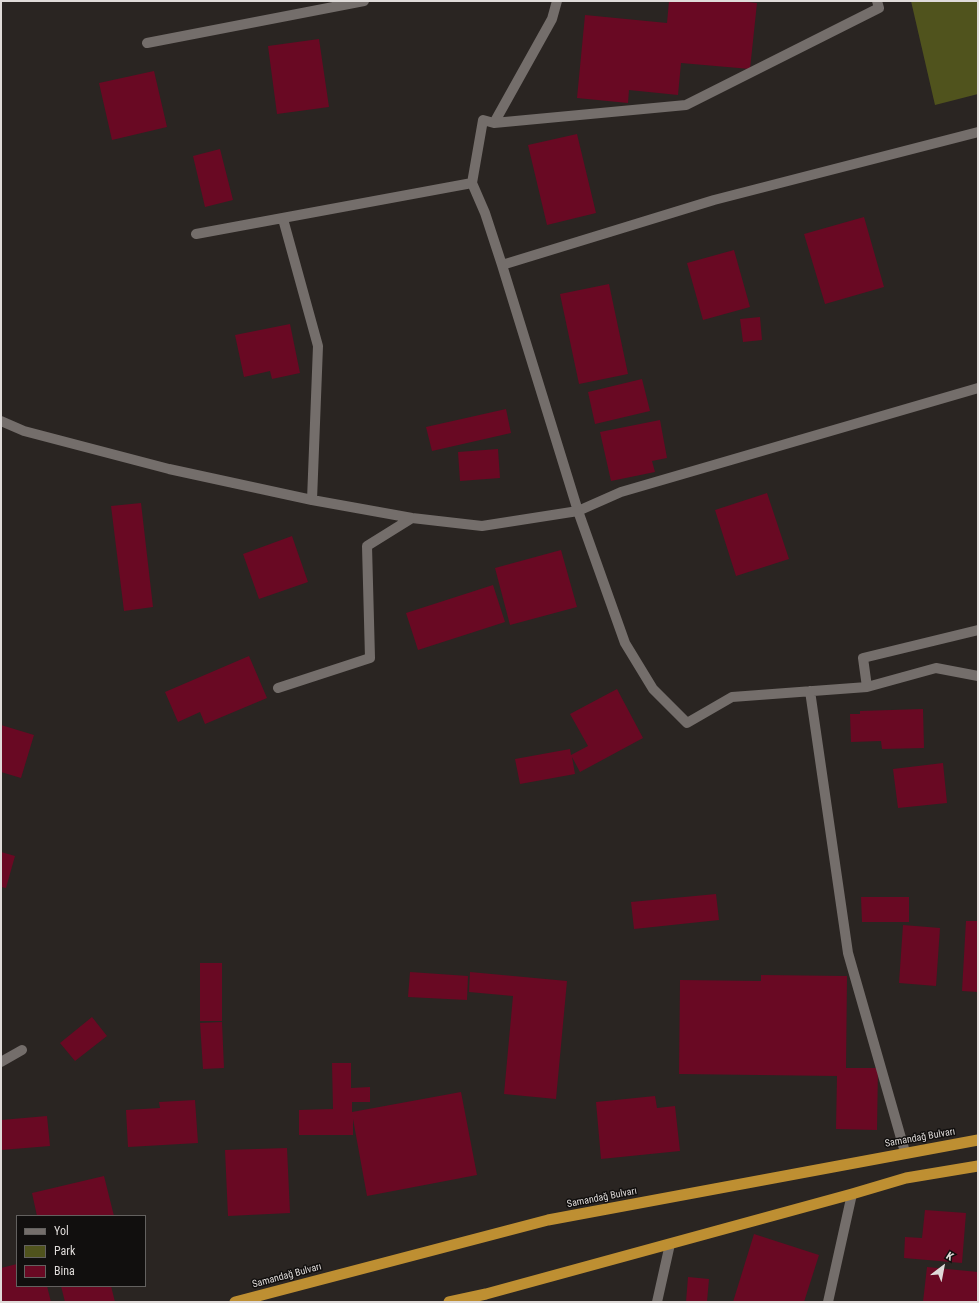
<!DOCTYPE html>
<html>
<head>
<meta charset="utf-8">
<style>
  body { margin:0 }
  #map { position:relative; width:979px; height:1303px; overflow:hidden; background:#2a2522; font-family:"Roboto Condensed",sans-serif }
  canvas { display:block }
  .frame { position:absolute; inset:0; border:2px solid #dfdbd9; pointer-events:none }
  .legend { position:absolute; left:16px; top:1215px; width:130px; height:72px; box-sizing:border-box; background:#110f0e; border:1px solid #63615f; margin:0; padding:5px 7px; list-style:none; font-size:12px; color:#dfdbd9 }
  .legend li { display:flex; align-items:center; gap:8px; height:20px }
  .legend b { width:20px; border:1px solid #63615f }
  .north { position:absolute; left:923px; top:1247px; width:40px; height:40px; -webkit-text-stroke:3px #110f0e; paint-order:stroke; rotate:32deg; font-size:11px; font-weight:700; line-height:16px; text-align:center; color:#dfdbd9 }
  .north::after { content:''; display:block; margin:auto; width:14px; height:18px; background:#dfdbd9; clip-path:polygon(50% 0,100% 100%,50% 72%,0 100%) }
</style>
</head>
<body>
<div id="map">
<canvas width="979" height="1303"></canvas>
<div class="frame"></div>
<ul class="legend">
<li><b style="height:5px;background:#746e6b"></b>Yol</li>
<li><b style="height:11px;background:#50531d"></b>Park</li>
<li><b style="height:11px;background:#690923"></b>Bina</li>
</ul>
<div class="north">K</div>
</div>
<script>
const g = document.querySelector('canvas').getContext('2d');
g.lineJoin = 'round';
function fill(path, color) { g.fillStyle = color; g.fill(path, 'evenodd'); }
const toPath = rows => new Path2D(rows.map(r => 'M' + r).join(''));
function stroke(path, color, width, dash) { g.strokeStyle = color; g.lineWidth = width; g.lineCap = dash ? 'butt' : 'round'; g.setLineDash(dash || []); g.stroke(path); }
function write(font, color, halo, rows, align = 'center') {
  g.font = font + ' "Roboto Condensed",sans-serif'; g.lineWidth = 3; g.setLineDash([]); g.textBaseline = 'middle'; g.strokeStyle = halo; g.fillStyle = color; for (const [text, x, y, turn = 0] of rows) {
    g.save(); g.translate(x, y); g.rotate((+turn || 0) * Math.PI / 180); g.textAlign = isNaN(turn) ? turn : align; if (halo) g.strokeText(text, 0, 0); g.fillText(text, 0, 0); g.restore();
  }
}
fill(toPath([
  [911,1,978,1,978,94,935,105]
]), '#50531d');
fill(toPath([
  [669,1,738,1,757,3,750,69,681,63,678,95,629,90,628,103,577,98,585,15,667,23],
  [319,39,329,107,277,114,268,46],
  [154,71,167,127,112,140,99,83],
  [577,134,596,213,547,225,528,145],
  [220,149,233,200,205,207,193,156],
  [864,217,884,287,825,304,804,234],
  [734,250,750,307,703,320,687,263],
  [609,284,628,374,579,384,560,294],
  [760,317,762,340,743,342,740,319],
  [290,324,300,373,272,379,270,371,244,377,235,335],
  [642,379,650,411,595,424,588,392],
  [506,409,511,433,432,451,426,427],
  [660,420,667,458,652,461,655,472,611,481,600,432],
  [498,449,500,478,460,481,458,452],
  [767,493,789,559,736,576,715,510],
  [141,503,153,607,124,611,111,506],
  [292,536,308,582,259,599,243,554],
  [561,550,577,607,510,625,495,568],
  [493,585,505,622,418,650,406,613],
  [249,656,267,698,205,724,200,712,178,722,165,692],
  [617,689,643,738,580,772,572,757,575,774,520,784,515,759,570,749,571,755,588,746,570,714],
  [923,709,924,748,882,749,881,741,851,742,850,714,860,714,860,711],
  [1,725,34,735,21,778,1,772],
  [943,763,947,803,898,808,893,769],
  [1,852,15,856,6,888,1,887],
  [716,894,719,920,634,929,631,902],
  [861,897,909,897,909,922,862,922],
  [966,921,978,921,978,992,962,991],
  [903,925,940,928,936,986,899,983],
  [200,963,222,963,222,1021,200,1021],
  [410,972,468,976,467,1000,408,997],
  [470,972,567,981,556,1099,504,1094,513,996,469,992],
  [761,975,847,976,846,1068,878,1068,877,1130,836,1129,837,1076,679,1074,680,980,761,981],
  [92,1017,107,1036,75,1061,60,1043],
  [222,1022,224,1068,203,1069,200,1023],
  [332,1063,351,1063,351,1088,370,1087,370,1102,352,1102,352,1112,461,1092,477,1175,367,1196,353,1119,353,1135,299,1135,299,1110,333,1109],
  [655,1096,657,1108,675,1106,680,1151,601,1159,596,1102],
  [195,1100,198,1143,128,1147,126,1110,160,1108,159,1102],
  [47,1116,50,1146,1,1150,1,1120],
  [287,1148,290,1213,228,1216,225,1150],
  [104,1176,114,1216,37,1216,32,1193],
  [925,1210,966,1213,962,1263,904,1258,905,1237,922,1238],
  [754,1234,819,1255,804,1302,733,1302],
  [17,1264,17,1286,47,1286,51,1302,1,1302,1,1268],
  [927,1267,978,1272,978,1302,923,1302],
  [688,1277,709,1279,707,1302,686,1302],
  [61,1286,111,1286,115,1302,65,1302]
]), '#690923');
stroke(toPath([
  [557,1,552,19,494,123,483,120,472,183,485,213,502,265,578,511,625,643,653,689,687,723,732,697,867,687,936,668,978,676],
  [147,43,364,1],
  [494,123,686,105,879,8,877,1],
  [283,219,318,346,312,500],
  [196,234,472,183],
  [502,265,714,200,978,132],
  [1,421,24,431,169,469,312,500,412,518,482,526,578,511,621,492,978,388],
  [867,687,863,658,978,630],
  [278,688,370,658,367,546,412,518],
  [810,691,848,953,905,1152],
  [1,1062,22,1050],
  [657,1302,670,1244],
  [828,1302,852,1194]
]), '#746e6b', 10);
stroke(toPath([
  [235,1302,548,1220,978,1140],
  [449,1302,486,1294,852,1194,906,1178,978,1166]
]), '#be8f32', 11);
write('10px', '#dfdbd9', '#110f0e', [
  ["Samandağ Bulvarı",920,1138,-10],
  ["Samandağ Bulvarı",602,1198,-11],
  ["Samandağ Bulvarı",287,1276,-15]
]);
</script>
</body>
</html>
